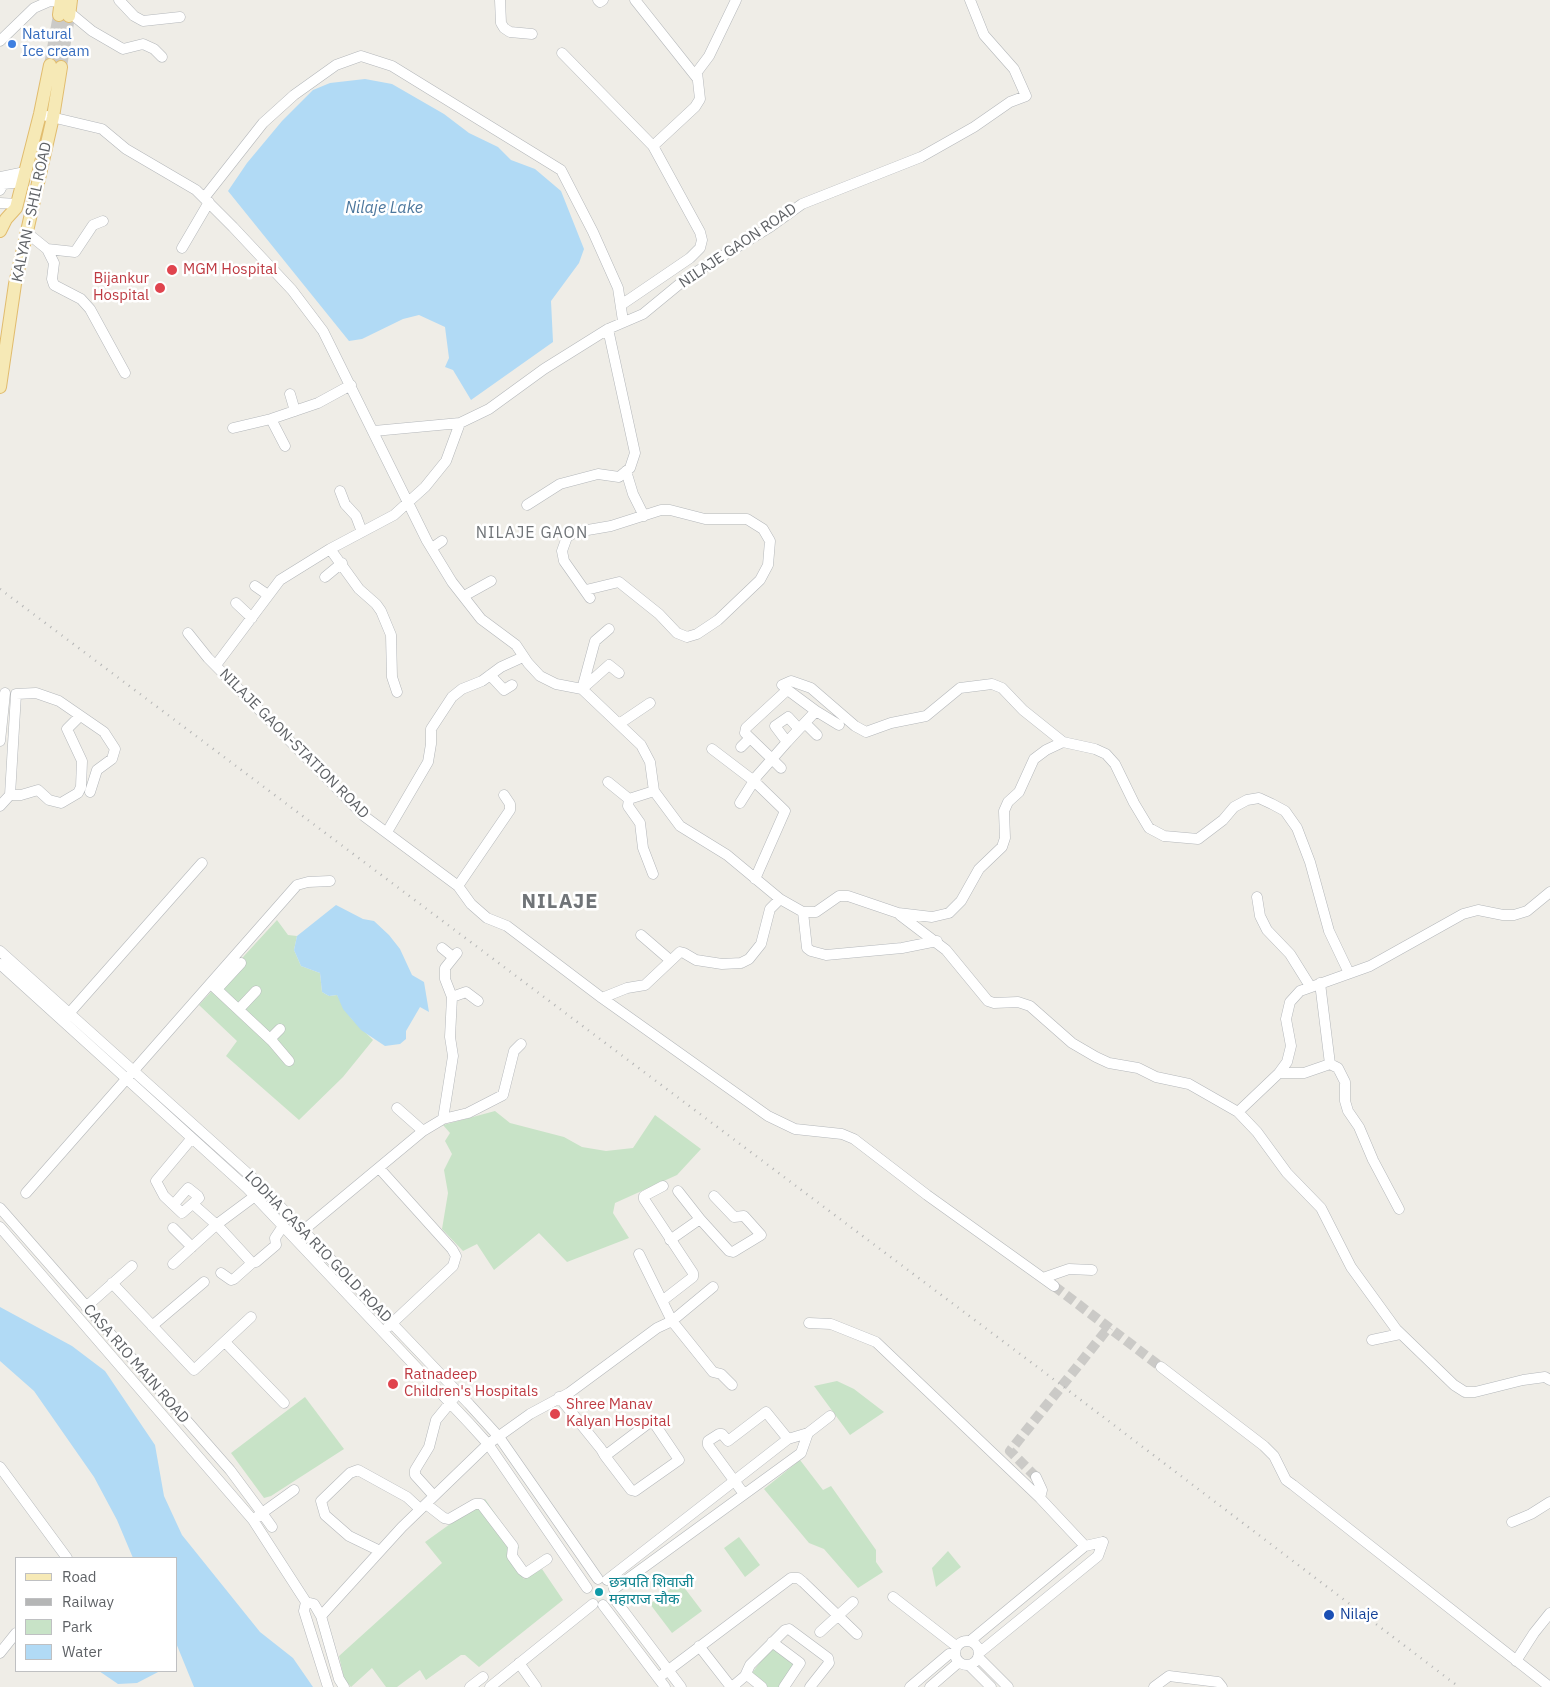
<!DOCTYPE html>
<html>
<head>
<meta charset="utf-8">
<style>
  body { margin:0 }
  #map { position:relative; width:1550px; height:1687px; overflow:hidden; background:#efede7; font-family:"IBM Plex Sans",sans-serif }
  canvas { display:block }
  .legend { position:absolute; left:15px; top:1557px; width:162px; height:115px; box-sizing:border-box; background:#fff; border:1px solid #bfc0c2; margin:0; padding:6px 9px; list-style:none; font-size:15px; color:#5f6266 }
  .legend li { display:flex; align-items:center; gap:10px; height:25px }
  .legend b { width:25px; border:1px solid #bfc0c2 }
</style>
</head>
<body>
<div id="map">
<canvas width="1550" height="1687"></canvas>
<ul class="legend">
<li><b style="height:6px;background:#f6e9b6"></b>Road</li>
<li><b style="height:6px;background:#b5b6b6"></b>Railway</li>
<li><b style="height:14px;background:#c8e3c7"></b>Park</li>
<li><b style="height:14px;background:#b1daf5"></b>Water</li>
</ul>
</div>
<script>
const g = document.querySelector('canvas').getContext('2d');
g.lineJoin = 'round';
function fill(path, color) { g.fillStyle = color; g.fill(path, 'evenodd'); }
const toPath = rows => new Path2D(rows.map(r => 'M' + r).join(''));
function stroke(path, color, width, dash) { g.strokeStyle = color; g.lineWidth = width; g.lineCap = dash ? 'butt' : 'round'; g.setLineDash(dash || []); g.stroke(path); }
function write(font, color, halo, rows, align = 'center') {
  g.font = font + ' "IBM Plex Sans","Noto Sans Devanagari",sans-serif'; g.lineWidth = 5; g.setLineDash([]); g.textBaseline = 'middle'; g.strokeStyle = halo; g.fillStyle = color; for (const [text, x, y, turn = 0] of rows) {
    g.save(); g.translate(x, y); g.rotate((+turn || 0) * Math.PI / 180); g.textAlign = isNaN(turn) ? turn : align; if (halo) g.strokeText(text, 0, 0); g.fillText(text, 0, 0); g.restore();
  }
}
fill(toPath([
  [277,920,288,935,297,936,294,950,301,966,320,973,322,992,329,996,337,995,351,1018,373,1040,343,1077,299,1120,226,1056,237,1041,199,1005],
  [495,1111,510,1123,564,1137,582,1147,606,1151,633,1148,655,1115,701,1149,677,1175,615,1203,613,1213,629,1238,567,1262,539,1233,494,1270,477,1244,463,1251,442,1229,448,1193,444,1170,452,1154,445,1141,450,1133,443,1125],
  [837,1381,854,1389,884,1412,850,1435,814,1386],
  [305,1397,344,1449,271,1496,264,1498,231,1453],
  [800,1460,823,1490,831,1486,876,1550,876,1562,883,1572,858,1588,824,1549,809,1543,764,1489],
  [485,1499,519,1548,507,1556,524,1579,542,1569,563,1600,479,1667,465,1655,461,1655,426,1680,420,1670,397,1687,386,1687,372,1668,351,1687,344,1679,339,1656,442,1563,425,1542],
  [739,1537,760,1565,745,1577,724,1548],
  [948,1551,961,1567,936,1587,932,1568],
  [680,1582,702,1611,672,1633,650,1604],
  [772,1646,799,1664,781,1687,768,1687,752,1673]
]), '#c8e3c7');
fill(toPath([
  [365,79,392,84,444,114,469,133,498,147,511,160,535,169,561,191,584,249,579,263,551,301,553,342,471,400,453,370,445,367,449,358,445,327,419,315,403,319,362,339,349,341,228,191,247,163,282,121,313,90,330,83],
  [336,905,363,919,374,921,389,935,400,949,412,975,424,982,429,1012,420,1007,406,1031,406,1039,400,1044,385,1046,361,1030,343,1009,337,995,329,996,322,992,320,973,301,966,294,950,297,936],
  [0,1307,72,1346,105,1371,155,1445,164,1496,182,1535,260,1632,293,1658,313,1687,194,1687,176,1643,176,1558,133,1558,117,1520,94,1477,34,1391,0,1361],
  [99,1671,160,1671,137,1683,118,1684]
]), '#b1daf5');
stroke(toPath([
  [1054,1286,1161,1367],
  [1036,1477,1010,1451,1109,1327]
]), '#cbcac7', 10, [10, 5]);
stroke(toPath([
  [50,65,59,15],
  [61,67,69,16]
]), '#cbcac7', 12, [12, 6]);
const minor = toPath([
  [119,0,134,16,143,21,180,17],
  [500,0,501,23,504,28,510,32,532,34],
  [598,0,600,2,603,0],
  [635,0,697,78],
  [69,12,92,31,123,49,143,44,154,49,162,57],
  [0,41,34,8,50,1,61,2],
  [562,53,653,146,700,232,702,240,700,248,690,258,621,305],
  [47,116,102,129,126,149,196,190,233,227,292,290,323,331,427,541,452,582,481,619,516,645,528,663,540,676,556,684,582,689,641,745,650,762,654,791,680,826,727,855,780,899,803,912,816,912,839,896,848,896,898,913,932,917,949,913,961,901,979,869,1002,847,1005,838,1004,811,1008,802,1019,792,1034,759,1046,750,1063,742],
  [653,146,695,107,700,99,697,72,709,56,736,0],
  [0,177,25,172],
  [0,190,3,184,23,182],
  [204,198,263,123,294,95,336,65,361,56,392,66,561,170,593,232,618,288,623,321],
  [0,203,17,204],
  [26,232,47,249,54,263,52,279,54,285,81,299,90,309,125,373],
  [182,248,209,202],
  [47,249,75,252,93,225,103,221],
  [290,394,295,411],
  [271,419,285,446],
  [233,428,271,419,318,403,351,385],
  [374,431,460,423,489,409,544,369,608,329,643,314,688,277,770,227,802,204,921,157,974,127,1010,102,1026,96,1014,69,984,35,970,0],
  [626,471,633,494,644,516],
  [340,491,345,504,356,516,362,532],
  [527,505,560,484,598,474,619,477,630,468,635,453,608,329],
  [432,548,442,541],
  [330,549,359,589,376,604,381,611,391,635,392,677,397,692],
  [325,577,342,563],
  [255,586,268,595],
  [586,590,619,582,659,614,677,633,687,637,697,634,718,620,760,580,768,565,770,541,763,529,747,519,705,519,670,510,661,510,611,526,576,532,567,537,562,551,564,561,590,598],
  [464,596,491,581],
  [236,603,252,618],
  [188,633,208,658,364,816,458,886,471,904,487,918,507,926,602,998,768,1116,795,1129,842,1134,854,1139,927,1195,1054,1286],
  [216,665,280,580,330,549,394,515,425,487,446,461,460,423],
  [490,675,504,690,512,685],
  [782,685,791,681,811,688,855,726,866,732,891,723,926,716,960,688,992,684,1002,688,1023,710,1063,742,1095,749,1106,754,1115,764,1134,803,1149,828,1164,836,1198,839,1223,820,1234,807,1247,800,1259,798,1272,804,1285,811,1297,828,1310,862,1329,931,1349,973],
  [582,689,595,641,609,629],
  [582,689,609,665,619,673],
  [816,711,839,725],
  [805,723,817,735],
  [619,724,650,703],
  [0,741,5,693],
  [787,742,775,726,788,717,799,729],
  [741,747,750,738],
  [712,749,754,781,785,811,755,879],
  [608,782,629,799,654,791],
  [10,795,16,694,36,693,59,701,104,732,115,749,112,759,97,770,90,792],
  [10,795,21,795,38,790,49,800,61,803,78,793,81,787,82,761,67,729,80,716],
  [629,799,628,806,640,823,643,848,653,874],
  [740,803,757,776,787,742,799,729,816,711,789,691,785,692,746,728,745,733,772,759,781,768],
  [0,806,10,795],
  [387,832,428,762,431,744,431,729,452,697,462,689,482,681,501,667,523,657],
  [458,886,510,810,510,804,504,795],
  [1257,897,1260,916,1267,930,1290,954,1310,986],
  [803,912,807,948,811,951,826,955,902,948,937,941],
  [900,915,946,950,988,1001,994,1003,1018,1002,1030,1006,1072,1043,1096,1057,1109,1063,1138,1068,1156,1077,1189,1084,1238,1112,1257,1132,1287,1173,1321,1208,1351,1267,1396,1329,1454,1385,1465,1392,1475,1392,1523,1380,1545,1377,1550,1380],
  [641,935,670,960],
  [442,948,453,957],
  [0,951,255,1180,469,1404,499,1437,598,1579],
  [0,964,247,1188,469,1423,488,1444,587,1588],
  [1320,983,1330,1064],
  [211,984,272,1041,289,1061],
  [217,989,241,963],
  [452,997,466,992,478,1001],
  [602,998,627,988,645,985,680,952,684,953,696,960,722,964,741,963,749,959,761,944,770,909,780,899],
  [239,1009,256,991],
  [65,1018,202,863],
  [270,1039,280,1029],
  [1279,1073,1304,1073,1330,1064,1338,1068,1345,1082,1345,1101,1348,1111,1359,1127,1373,1160,1399,1209],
  [397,1108,423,1131],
  [1238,1112,1279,1073,1287,1062,1291,1046,1286,1019,1290,1002,1300,991,1370,966,1463,914,1478,910,1503,915,1514,915,1527,911,1550,892],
  [443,1119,468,1113,503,1095,514,1051,521,1044],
  [379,1168,452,1249,456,1256,453,1266,388,1327],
  [678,1191,700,1219],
  [26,1193,297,885,308,882,330,881],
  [174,1204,188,1188,198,1196,199,1198,182,1213,164,1196,156,1181,192,1138],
  [193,1204,219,1227,252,1263,234,1279,231,1280,221,1273],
  [0,1208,230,1470,262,1513,253,1520],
  [0,1227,253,1520,306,1602,304,1611,328,1687],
  [173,1228,192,1247],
  [299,1234,423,1131,443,1119,453,1056,450,1037,452,997,445,979,445,968,457,953],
  [670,1240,700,1219,729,1251,733,1252,761,1235,744,1216,734,1217,714,1196],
  [639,1254,672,1321,713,1372,721,1374,732,1385],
  [252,1263,256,1262,276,1245,275,1238,283,1226],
  [173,1264,216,1225,255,1196],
  [1043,1278,1069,1269,1092,1270],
  [112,1283,194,1370,251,1317],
  [662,1301,693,1277,693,1273,644,1199,644,1196,663,1186],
  [86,1307,132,1266],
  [809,1323,831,1324,876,1342,1040,1498,1085,1546],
  [152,1326,204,1282],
  [1372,1340,1400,1334],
  [225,1342,284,1403],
  [1161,1367,1264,1446,1274,1456,1286,1480,1293,1485,1550,1687],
  [559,1397,601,1449,605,1456,631,1490,635,1491,679,1460,654,1423,650,1422,605,1456],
  [808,1433,830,1416],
  [0,1467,67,1558],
  [1036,1477,1042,1490,1040,1498],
  [744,1494,708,1445,708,1441,719,1434,722,1434,728,1441,766,1412,788,1439],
  [434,1496,415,1475,415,1470,429,1447,436,1420,454,1398],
  [426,1504,444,1518,449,1519,475,1504,481,1504,513,1546,512,1556,522,1570,526,1573,547,1559],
  [1512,1522,1531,1514,1550,1502],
  [272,1527,262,1513,294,1490],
  [380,1551,349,1536,325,1515,321,1501,350,1473,358,1470,407,1497,420,1509],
  [607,1580,788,1439,808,1433,801,1453,614,1589],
  [613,1597,681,1687],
  [893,1597,956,1646],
  [306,1602,314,1604,321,1616,339,1679,344,1687],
  [603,1605,665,1687],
  [321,1616,402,1527,488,1444,530,1414,569,1393,657,1328,672,1321,713,1287],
  [820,1632,853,1602],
  '955 1653a12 12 0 1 1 24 0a12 12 0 1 1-24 0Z',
  [970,1641,1085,1546,1103,1542],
  [772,1642,800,1663,784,1687],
  [699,1646,731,1687],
  [0,1653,16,1633],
  [979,1653,1098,1556,1103,1542],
  [978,1657,1008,1687],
  [1516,1661,1534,1633,1550,1613],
  [519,1663,536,1687],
  [969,1665,991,1687],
  [746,1674,762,1687],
  [658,1678,791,1578,798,1578,803,1582,857,1634],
  [470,1687,483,1677],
  [490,1687,593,1604],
  [732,1687,745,1676,750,1665,785,1630,789,1629,828,1658,829,1663,810,1687],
  [910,1687,949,1654,955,1654],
  [930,1687,959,1662],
  [1154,1687,1169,1676,1218,1682,1222,1687]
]);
const major = toPath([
  [59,15,61,0],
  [69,16,71,0],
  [0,231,6,219,16,208,40,114,50,65],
  [0,387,15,284,53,117,61,67]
]);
stroke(minor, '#b4b7ba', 11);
stroke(major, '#e1bc6e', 14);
stroke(minor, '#fff', 10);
stroke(major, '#f6e9b6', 12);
stroke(toPath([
  [0,589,1040,1369,1459,1687]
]), '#b5b6b6', 2.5, [1, 6]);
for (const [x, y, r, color] of [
  [12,44,5,"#3f7fe0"],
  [172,270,6,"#e0444e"],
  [160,288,6,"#e0444e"],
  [393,1384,6,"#e0444e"],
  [555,1414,6,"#e0444e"],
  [599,1592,5,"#0f9aa8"],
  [1329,1615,6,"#1a4fb4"]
]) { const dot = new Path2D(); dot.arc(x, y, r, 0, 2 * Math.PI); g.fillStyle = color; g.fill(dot); stroke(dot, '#fff', 2); }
write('15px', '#366cbe', '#fff', [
  ["Natural",22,35],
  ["Ice cream",22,52]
], 'left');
write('15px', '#5f6266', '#fff', [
  ["KALYAN - SHIL ROAD",32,212,-78],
  ["NILAJE GAON ROAD",738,246,-34],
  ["NILAJE GAON-STATION ROAD",294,744,45],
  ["LODHA CASA RIO GOLD ROAD",318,1247,46],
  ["CASA RIO MAIN ROAD",136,1364,49]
]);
write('15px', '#be3a42', '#fff', [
  ["MGM Hospital",183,270],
  ["Bijankur",149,279,"right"],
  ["Hospital",149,296,"right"],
  ["Ratnadeep",404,1375],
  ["Children's Hospitals",404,1392],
  ["Shree Manav",566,1405],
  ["Kalyan Hospital",566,1422]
], 'left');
write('15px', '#0d838f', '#fff', [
  ["छत्रपति शिवाजी",609,1583],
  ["महाराज चौक",609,1600]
], 'left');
write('15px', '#164399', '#fff', [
  ["Nilaje",1340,1615]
], 'left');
write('italic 16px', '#4c779d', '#fff', [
  ["Nilaje Lake",384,208]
]);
g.letterSpacing = '1px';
write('16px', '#707478', '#fff', [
  ["NILAJE GAON",532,533]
]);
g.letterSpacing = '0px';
g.letterSpacing = '1px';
write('bold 20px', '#707478', '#fff', [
  ["NILAJE",560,902]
]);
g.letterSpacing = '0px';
</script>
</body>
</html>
